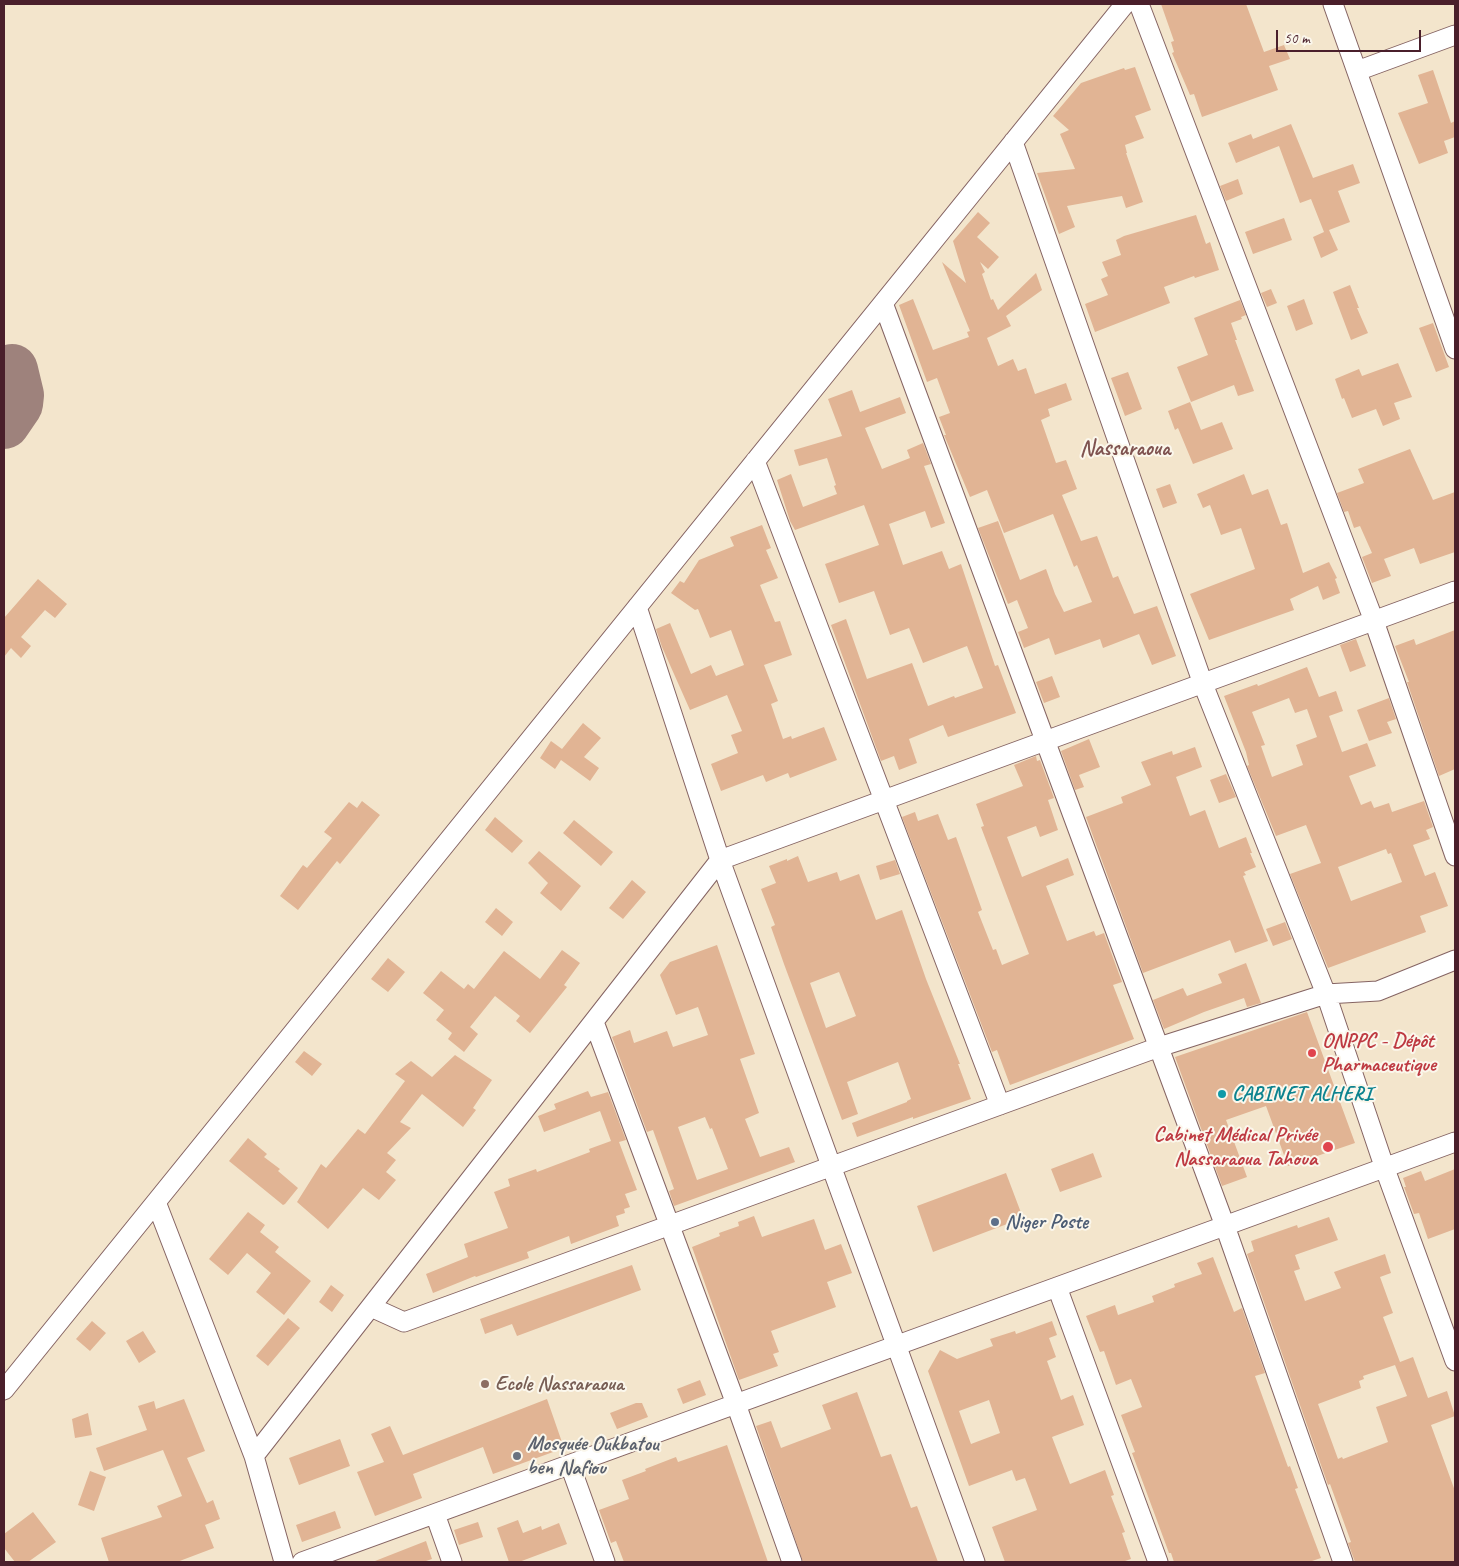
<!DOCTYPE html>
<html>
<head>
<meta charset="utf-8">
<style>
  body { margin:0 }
  #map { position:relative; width:1459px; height:1566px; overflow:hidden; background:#f3e5cc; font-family:Caveat,sans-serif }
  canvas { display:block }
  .frame { position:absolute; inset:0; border:5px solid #4a1f2b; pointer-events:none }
  .scale { position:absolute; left:1276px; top:30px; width:145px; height:22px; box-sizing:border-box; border:2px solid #4a1f2b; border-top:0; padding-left:6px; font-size:15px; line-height:18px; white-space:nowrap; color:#4a1f2b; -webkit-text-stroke:4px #fbf7ec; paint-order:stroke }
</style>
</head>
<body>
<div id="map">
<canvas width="1459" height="1566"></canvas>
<div class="frame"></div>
<div class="scale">50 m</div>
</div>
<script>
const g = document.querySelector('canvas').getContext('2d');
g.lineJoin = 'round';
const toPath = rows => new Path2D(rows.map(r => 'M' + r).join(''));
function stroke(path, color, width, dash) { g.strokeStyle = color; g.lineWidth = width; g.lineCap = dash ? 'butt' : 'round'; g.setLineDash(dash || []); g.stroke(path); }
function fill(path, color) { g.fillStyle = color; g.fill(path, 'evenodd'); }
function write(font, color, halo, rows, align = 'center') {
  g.font = font + ' Caveat,sans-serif'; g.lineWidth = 4; g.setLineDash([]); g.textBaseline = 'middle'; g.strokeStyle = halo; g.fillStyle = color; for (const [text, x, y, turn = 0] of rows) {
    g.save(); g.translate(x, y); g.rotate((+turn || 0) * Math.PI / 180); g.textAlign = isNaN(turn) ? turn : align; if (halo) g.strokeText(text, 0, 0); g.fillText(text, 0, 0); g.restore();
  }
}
stroke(toPath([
  [4,423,17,404,18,395,12,370]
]), '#9e827c', 52);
fill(toPath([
  [1161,4,1246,4,1264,52,1284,45,1290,59,1269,66,1278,90,1202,117,1194,94,1190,95,1172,53,1174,52,1171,42,1174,41],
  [1135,67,1151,110,1135,116,1144,138,1125,145,1127,153,1126,153,1143,202,1126,208,1122,196,1067,206,1075,227,1059,234,1037,173,1075,169,1060,134,1069,130,1053,116,1081,83,1124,68,1125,70],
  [1433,70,1451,123,1455,121,1455,137,1444,141,1448,153,1419,164,1398,113,1428,103,1418,75],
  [1291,124,1313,178,1353,164,1360,183,1338,191,1350,222,1329,230,1338,250,1321,258,1313,237,1324,232,1311,199,1300,203,1279,146,1236,163,1228,143,1251,134,1253,139],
  [1238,179,1243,194,1226,201,1220,186],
  [978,212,990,223,977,237,999,257,988,269,980,262,985,272,982,274,991,300,993,299,998,310,1036,273,1042,290,1006,316,1011,326,987,338,998,366,1013,359,1018,371,1026,368,1035,394,1066,383,1072,400,1048,409,1050,416,1041,420,1056,463,1066,460,1077,489,1062,495,1081,541,1097,536,1113,578,1118,576,1134,614,1157,606,1176,656,1152,665,1139,634,1103,648,1100,639,1055,655,1049,638,1024,648,1018,632,1028,628,1017,600,1008,604,978,528,998,521,1020,580,1046,569,1055,594,1064,612,1092,602,1077,565,1074,567,1053,514,1004,533,987,490,970,497,944,435,946,435,939,417,950,413,937,378,927,382,899,305,913,299,933,350,969,337,967,332,970,331,942,262,966,283,953,241],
  [1196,215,1206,244,1210,242,1219,270,1195,278,1194,276,1164,287,1170,303,1095,332,1085,304,1108,295,1101,279,1108,276,1102,262,1121,255,1116,240,1124,236],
  [1284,218,1292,240,1253,254,1245,232],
  [1350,285,1359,308,1357,308,1368,333,1351,340,1333,292],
  [1271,289,1277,303,1267,307,1261,293],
  [1304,299,1313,324,1296,331,1287,306],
  [1240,300,1246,315,1241,317,1242,319,1231,323,1237,340,1235,340,1254,391,1238,396,1234,385,1191,402,1177,367,1208,355,1194,318],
  [1433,323,1449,367,1436,372,1419,328],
  [1398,363,1412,397,1394,403,1400,419,1383,426,1376,409,1352,418,1344,398,1342,399,1335,379,1359,369,1362,376],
  [1128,372,1142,409,1125,416,1111,378],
  [852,390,860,412,900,397,906,413,865,428,882,469,910,458,907,450,923,443,931,464,924,466,945,523,931,528,925,511,889,524,903,565,942,551,949,569,961,564,995,666,998,665,1016,713,948,737,943,725,909,739,917,763,899,770,894,756,881,761,831,625,846,619,867,679,912,663,928,706,954,696,955,698,983,688,967,646,923,663,909,628,890,635,874,591,839,603,825,564,879,545,864,505,795,530,790,521,777,480,791,474,803,507,837,494,834,486,836,485,827,458,799,466,794,450,842,436,828,399],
  [1190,402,1201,430,1222,422,1233,449,1193,464,1178,428,1175,430,1168,411],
  [1410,449,1433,500,1455,492,1455,552,1420,564,1414,548,1384,559,1391,576,1372,583,1362,557,1372,553,1360,526,1354,528,1348,511,1344,512,1337,493,1364,483,1358,469],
  [1244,474,1252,495,1268,489,1281,525,1287,523,1303,573,1329,562,1337,578,1335,579,1340,593,1323,600,1318,586,1290,599,1294,610,1209,640,1190,594,1255,569,1241,528,1221,535,1210,505,1203,508,1197,494],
  [1170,484,1177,503,1163,508,1156,489],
  [762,525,771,548,766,550,778,578,760,585,775,622,780,621,792,655,764,665,778,701,771,704,783,739,791,736,792,739,824,727,837,760,790,778,788,773,766,782,763,775,721,791,711,764,738,753,731,735,742,731,727,695,690,710,662,647,656,629,670,623,691,674,711,665,716,676,744,665,731,630,710,638,698,609,695,610,671,593,680,581,684,583,699,560,734,546,730,537],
  [38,579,67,604,55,618,45,610,21,637,31,646,21,658,11,648,4,657,4,618],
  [1455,630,1455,769,1439,776,1407,682,1409,682,1395,646,1414,639,1416,645],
  [1356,639,1366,666,1350,672,1340,645],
  [1307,667,1319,697,1336,691,1343,711,1329,716,1342,752,1367,743,1376,766,1349,776,1361,805,1371,801,1374,808,1389,803,1392,812,1424,801,1433,827,1426,830,1430,839,1413,845,1425,876,1435,872,1448,906,1420,916,1426,932,1328,968,1290,874,1321,863,1306,825,1276,836,1247,766,1249,765,1246,752,1224,696,1257,684,1258,686],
  [1289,698,1295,713,1307,709,1317,737,1296,745,1303,765,1272,777,1261,746,1265,745,1252,712],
  [1386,849,1388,854,1391,853,1402,882,1351,901,1338,867],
  [1052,676,1060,697,1044,703,1036,682],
  [1389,698,1396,719,1387,722,1392,733,1369,741,1357,710],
  [583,723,601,738,584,757,599,768,590,781,561,760,555,769,540,758,551,741,562,749],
  [1089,739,1100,767,1079,775,1084,787,1075,790,1061,751],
  [1195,747,1202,767,1176,777,1190,816,1205,810,1219,848,1246,837,1252,853,1250,853,1256,867,1244,872,1246,875,1243,876,1268,941,1235,953,1230,940,1143,973,1086,817,1123,803,1121,797,1151,785,1141,762,1172,751,1173,755],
  [1036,756,1037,761,1040,760,1054,798,1048,800,1058,830,1040,837,1036,826,1007,837,1022,877,1068,858,1074,875,1046,886,1067,941,1094,931,1096,936,1104,933,1122,982,1113,985,1134,1039,1010,1085,997,1050,992,1052,902,817,915,812,918,821,938,814,948,840,956,837,982,910,978,912,993,950,996,949,1002,965,1029,954,981,827,984,826,976,804,1023,786,1014,765],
  [1226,774,1236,797,1219,803,1210,780],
  [362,801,380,815,340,864,337,861,298,910,280,896,303,865,307,868,332,838,324,832,349,802,357,808],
  [495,817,523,841,512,853,485,830],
  [574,820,613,852,601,866,563,833],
  [539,851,581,886,561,911,540,893,548,883,528,863],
  [798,856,808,882,837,872,840,881,859,874,876,920,902,910,926,979,960,1064,958,1064,971,1099,913,1119,913,1117,857,1137,852,1123,907,1102,907,1101,911,1099,898,1062,847,1082,858,1114,842,1120,784,964,771,927,775,925,761,889,776,883,769,866,787,859,787,861],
  [839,972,856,1016,826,1028,810,983],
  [895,860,900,874,880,880,876,866],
  [632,880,646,892,623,919,609,908],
  [496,908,513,922,502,936,485,922],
  [1285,922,1292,939,1273,946,1266,929],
  [717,945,755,1054,740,1059,759,1113,745,1119,760,1157,789,1147,795,1162,674,1206,669,1191,674,1189,653,1130,647,1132,612,1037,630,1030,634,1043,667,1031,673,1047,708,1035,698,1007,676,1015,660,975,670,962],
  [705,1117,710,1129,712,1128,728,1169,697,1180,678,1127],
  [562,950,580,963,564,985,567,987,530,1033,516,1021,520,1016,495,996,470,1027,478,1034,464,1052,448,1039,452,1033,436,1020,444,1010,423,993,441,971,464,989,468,984,474,989,504,951,540,979],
  [388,958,405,972,388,992,371,979],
  [1246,963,1261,1003,1247,1007,1244,998,1204,1012,1164,1029,1153,1000,1183,988,1187,996,1222,983,1218,974],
  [1307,1012,1355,1143,1288,1166,1266,1106,1226,1120,1247,1177,1222,1186,1175,1057],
  [304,1051,322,1064,312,1076,295,1062],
  [455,1055,492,1080,473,1108,476,1110,463,1127,422,1094,400,1122,411,1128,387,1153,396,1160,386,1172,396,1180,379,1200,363,1188,328,1229,297,1202,321,1164,326,1168,358,1129,365,1134,405,1081,395,1074,411,1061,432,1077],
  [588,1091,591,1097,608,1092,626,1140,619,1142,637,1190,625,1194,630,1207,624,1209,625,1213,616,1216,619,1226,571,1244,569,1236,527,1252,529,1258,476,1277,475,1276,433,1293,426,1274,468,1257,464,1244,508,1228,494,1192,510,1186,508,1179,536,1169,537,1172,590,1152,589,1149,611,1141,600,1111,544,1132,538,1116,556,1109,554,1104],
  [248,1138,267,1154,264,1157,280,1169,278,1171,298,1188,285,1204,283,1205,229,1161],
  [1093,1153,1102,1177,1060,1192,1051,1169],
  [1455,1169,1455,1229,1428,1239,1419,1213,1414,1214,1404,1187,1406,1187,1403,1178,1421,1171,1425,1181],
  [1006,1173,1023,1218,933,1252,917,1206],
  [248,1212,265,1225,260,1232,279,1247,275,1252,311,1281,284,1315,256,1292,271,1273,247,1253,228,1275,209,1259],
  [754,1216,762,1237,814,1219,825,1250,841,1244,852,1273,827,1282,836,1307,771,1331,779,1352,773,1354,778,1366,739,1380,692,1247,720,1236,719,1233,739,1226,738,1222],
  [1329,1217,1338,1240,1295,1255,1300,1269,1294,1271,1305,1301,1341,1288,1334,1272,1385,1254,1391,1273,1380,1277,1393,1313,1383,1317,1400,1362,1413,1357,1428,1398,1447,1391,1455,1416,1431,1425,1455,1491,1455,1562,1355,1562,1348,1543,1351,1542,1330,1484,1328,1485,1247,1254,1254,1251,1251,1241,1297,1225,1298,1228],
  [1395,1365,1407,1396,1376,1407,1388,1442,1343,1459,1342,1457,1338,1459,1318,1404,1361,1388,1359,1381,1364,1379,1363,1376],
  [1213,1257,1234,1312,1242,1308,1265,1373,1255,1376,1288,1467,1290,1466,1298,1488,1295,1489,1321,1558,1309,1562,1174,1562,1171,1553,1169,1553,1132,1453,1135,1452,1121,1415,1142,1407,1131,1379,1116,1385,1104,1351,1100,1352,1086,1316,1115,1305,1118,1315,1154,1302,1152,1296,1175,1287,1174,1284,1202,1274,1197,1263],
  [632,1265,641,1290,517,1336,512,1324,485,1334,480,1319],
  [331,1285,344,1295,332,1312,319,1302],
  [288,1318,300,1328,268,1366,256,1356],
  [92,1321,106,1333,90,1351,76,1339],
  [1052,1321,1057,1335,1049,1338,1056,1357,1047,1361,1061,1400,1073,1395,1084,1425,1052,1437,1070,1484,1105,1470,1114,1495,1111,1496,1125,1532,1122,1533,1131,1559,1122,1562,1005,1562,992,1527,1037,1510,1025,1478,1016,1481,1012,1470,969,1486,928,1371,940,1350,957,1359,993,1346,990,1339,1015,1331,1016,1334],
  [989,1400,1000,1433,971,1444,959,1411],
  [143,1331,156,1352,139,1363,126,1341],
  [700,1380,706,1395,683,1404,677,1389],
  [857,1392,881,1457,891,1454,911,1508,917,1506,938,1562,803,1562,756,1426,771,1421,781,1448,831,1429,822,1405],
  [184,1399,205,1451,187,1458,207,1503,213,1500,220,1519,205,1525,214,1548,177,1562,109,1562,101,1538,162,1517,157,1506,182,1496,163,1450,104,1471,96,1448,147,1430,138,1406,154,1401,156,1409],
  [547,1399,564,1448,493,1474,483,1447,413,1474,422,1498,375,1516,357,1472,384,1462,371,1434,390,1426,403,1455],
  [636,1403,642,1403,648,1417,617,1429,610,1413],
  [88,1413,92,1435,75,1438,72,1419],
  [340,1439,350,1466,299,1485,289,1458],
  [727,1445,768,1562,624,1562,616,1541,611,1543,599,1510,629,1499,622,1480,646,1471,645,1469,676,1457,678,1462],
  [90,1471,106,1477,94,1511,78,1505],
  [335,1511,341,1528,302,1542,296,1525],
  [33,1512,56,1542,28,1562,15,1562,4,1548,4,1534],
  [518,1520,523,1533,541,1526,542,1530,559,1523,567,1544,519,1562,509,1562,497,1528],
  [478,1522,483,1537,459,1545,454,1530],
  [426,1541,432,1559,423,1562,375,1562,375,1561]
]), '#e1b494');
const minor = toPath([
  [1139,4,1374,621,1455,856],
  [1333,4,1455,349],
  [1357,71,1455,35],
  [1013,142,1203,684,1326,994,1385,1169,1455,1361],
  [883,303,1225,1226,1343,1562],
  [755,461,1000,1105],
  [637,607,720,860,975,1562],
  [594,1022,736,1404,792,1562],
  [156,1202,254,1456,284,1562],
  [1057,1287,1158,1562],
  [371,1307,404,1322,1159,1047,1326,994,1378,991,1455,960],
  [4,1390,1125,4],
  [254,1456,720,860,1455,591],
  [570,1465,605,1562],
  [435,1514,452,1562],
  [302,1562,1455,1142]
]);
stroke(minor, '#856463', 21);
stroke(minor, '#fff', 19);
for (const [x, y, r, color] of [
  [1312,1053,5,"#e0444e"],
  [1222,1094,5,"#0f9aa8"],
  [1328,1147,6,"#e0444e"],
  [995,1222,5,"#5c6f8a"],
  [485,1384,5,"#8d6e63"],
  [517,1456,5,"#6b7280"]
]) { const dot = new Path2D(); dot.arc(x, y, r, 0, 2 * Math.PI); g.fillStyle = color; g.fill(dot); stroke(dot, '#fbf7ec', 2); }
write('bold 21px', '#be3a42', '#fbf7ec', [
  ["ONPPC - Dépôt",1322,1041],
  ["Pharmaceutique",1322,1065],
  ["Cabinet Médical Privée",1317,1135,"right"],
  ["Nassaraoua Tahoua",1317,1159,"right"]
], 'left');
write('bold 21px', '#0d838f', '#fbf7ec', [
  ["CABINET ALHERI",1232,1094]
], 'left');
write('bold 21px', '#4e5e75', '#fbf7ec', [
  ["Niger Poste",1005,1222]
], 'left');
write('bold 21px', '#785e54', '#fbf7ec', [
  ["Ecole Nassaraoua",495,1384]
], 'left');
write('bold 21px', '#5b616d', '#fbf7ec', [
  ["Mosquée Oukbatou",527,1444],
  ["ben Nafiou",527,1468]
], 'left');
write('bold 22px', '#7f5350', '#fbf7ec', [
  ["Nassaraoua",1125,449]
]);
</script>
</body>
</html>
